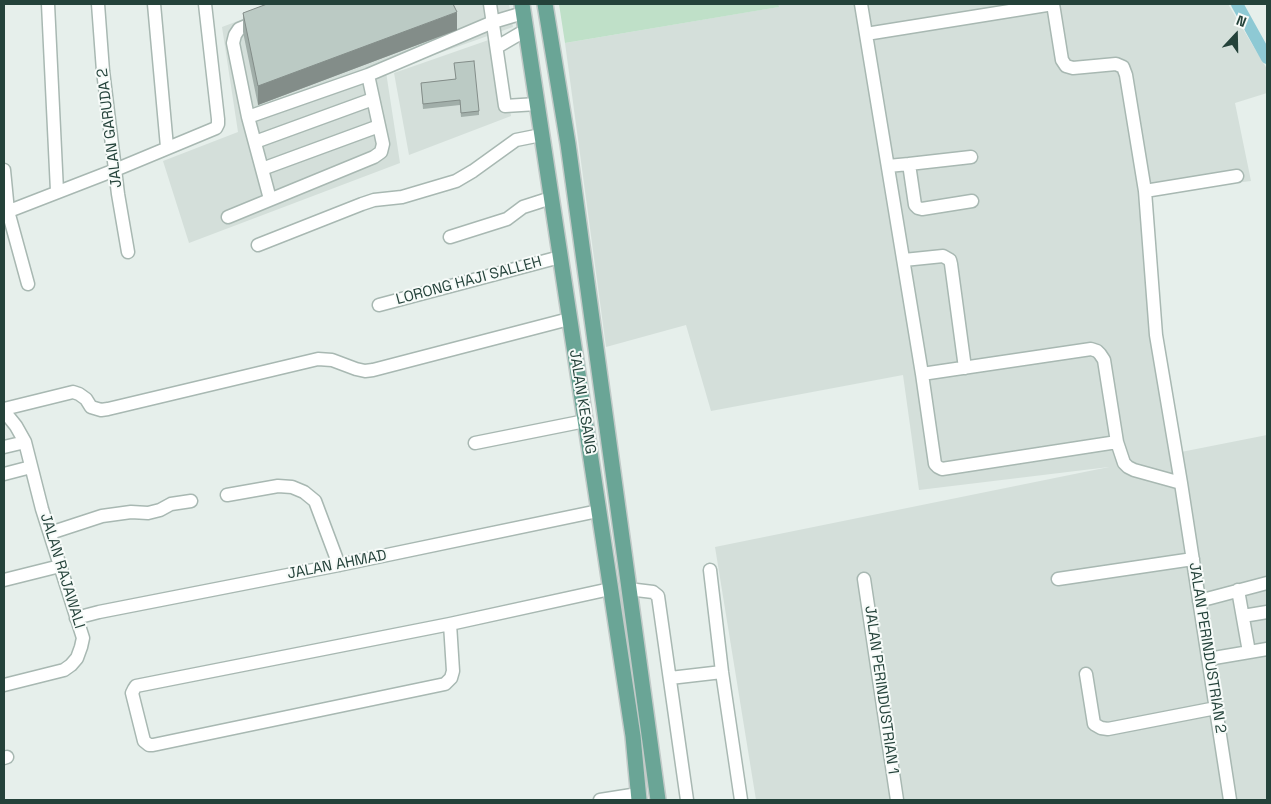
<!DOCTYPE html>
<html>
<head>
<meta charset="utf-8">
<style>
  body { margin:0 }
  #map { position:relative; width:1271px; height:804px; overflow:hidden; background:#e6efeb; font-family:"Space Grotesk",sans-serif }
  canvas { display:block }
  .frame { position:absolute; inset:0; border:5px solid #24423a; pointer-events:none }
  .north { position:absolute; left:1211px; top:10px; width:50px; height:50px; -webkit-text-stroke:4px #f7fbf9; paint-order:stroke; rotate:21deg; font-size:14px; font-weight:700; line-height:20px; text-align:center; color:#24423a }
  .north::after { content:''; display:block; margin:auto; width:18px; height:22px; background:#24423a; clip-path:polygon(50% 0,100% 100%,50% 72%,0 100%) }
</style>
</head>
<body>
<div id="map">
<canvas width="1271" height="804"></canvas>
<div class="frame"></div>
<div class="north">N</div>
</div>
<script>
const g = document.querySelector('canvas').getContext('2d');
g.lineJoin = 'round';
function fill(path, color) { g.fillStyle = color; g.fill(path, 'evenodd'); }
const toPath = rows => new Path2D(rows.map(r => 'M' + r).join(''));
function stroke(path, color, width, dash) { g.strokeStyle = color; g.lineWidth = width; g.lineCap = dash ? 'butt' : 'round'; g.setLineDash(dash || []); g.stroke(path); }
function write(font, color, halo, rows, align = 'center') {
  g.font = font + ' "Space Grotesk",sans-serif'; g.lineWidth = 4; g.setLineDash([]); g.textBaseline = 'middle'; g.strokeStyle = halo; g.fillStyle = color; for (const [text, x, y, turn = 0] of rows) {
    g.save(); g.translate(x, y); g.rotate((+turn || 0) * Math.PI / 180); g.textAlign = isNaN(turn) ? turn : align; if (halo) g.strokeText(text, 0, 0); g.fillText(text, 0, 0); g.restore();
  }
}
fill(toPath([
  [283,4,509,4,513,27,386,72,400,163,189,243,163,161,238,132,222,27],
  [778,4,1228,4,1267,69,1267,93,1235,103,1251,181,1147,194,1176,453,1267,435,1267,800,756,800,715,547,1109,467,919,490,903,375,711,411,686,325,606,347,565,43,778,7],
  [500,36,511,116,409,155,394,73]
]), '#d4dfda');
fill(toPath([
  [559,4,778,4,779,7,565,43]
]), '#bfe0c8');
stroke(toPath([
  [1237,4,1267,58]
]), '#8ec9d4', 12);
const minor = toPath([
  [48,4,57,191],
  [98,4,103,71,118,194,128,252],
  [154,4,167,147],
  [490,4,505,106,537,104],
  [861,4,922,374,1091,349,1097,351,1100,354,1104,360,1117,442,1124,463,1128,467,1134,470,1181,483],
  [1053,4,1062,60,1066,66,1073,68,1116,64,1123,67,1126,75,1145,191,1156,335,1181,483,1230,800],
  [258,21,239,29,235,35,233,43,248,117,270,199],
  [866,34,1053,4],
  [497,47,526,30],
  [248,117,368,75,493,22,523,13],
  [255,142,373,99],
  [909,164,971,157],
  [888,166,909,164,915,205,918,208,922,209,972,201],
  [262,169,379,126],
  [4,170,8,211,28,284],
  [1145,191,1237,176],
  [4,213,115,170,216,128,218,124,218,119,205,4],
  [228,217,374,157,381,152,383,144,368,75],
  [450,237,507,219,523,207,551,198],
  [258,245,362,204,374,200,402,197,456,181,473,171,516,140,541,135],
  [904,260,943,256,950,260,951,264,965,368],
  [379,305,560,257],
  [922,374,935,464,938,467,942,469,1117,442],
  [4,409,73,392,79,394,86,399,91,407,101,410,108,409,318,359,332,360,356,369,365,371,373,370,569,319],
  [4,411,16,426,25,442,42,509,83,638,81,647,77,658,71,665,64,670,4,685],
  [475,443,585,421],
  [4,447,25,442],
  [4,474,31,467],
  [227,495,278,486,292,487,304,492,315,501,339,565],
  [50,533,102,516,131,512,148,513,160,510,171,504,191,501],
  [710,570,722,672,741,800],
  [864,579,897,800],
  [1058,579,1193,559],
  [4,580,60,566],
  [628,589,653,592,658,596,687,800],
  [1238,590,1249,652],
  [1199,601,1267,583],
  [1243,616,1267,612],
  [76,618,99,612,339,565,598,511],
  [450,624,453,671,451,678,445,684,153,745,149,745,144,741,132,693,134,689,136,686,450,624,610,589],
  [1208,659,1267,649],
  [1086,674,1094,724,1101,728,1108,729,1216,708],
  [670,678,722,672],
  [4,758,7,757],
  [600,800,638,794]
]);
const major = toPath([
  [522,4,633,736,639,800],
  [545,4,568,144,658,800]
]);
stroke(minor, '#a8b8b2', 15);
stroke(major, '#c2cac8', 18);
stroke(minor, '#fff', 12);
stroke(major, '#6aa596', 15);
fill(toPath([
  [243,13,457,30,258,105,243,32],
  [454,63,479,111,479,115,461,117,460,105,423,109,421,83,456,79]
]), '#a1aea9');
fill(toPath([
  [457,12,457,30,258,105,258,86]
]), '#838d89');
const building = toPath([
  [267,4,453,4,457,12,258,86,243,13,267,4],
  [474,61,479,111,461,113,460,100,423,104,421,83,456,79,454,63,474,61]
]);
fill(building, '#bbcac4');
stroke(building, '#838d89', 1);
write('15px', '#24423a', '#f7fbf9', [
  ["JALAN GARUDA 2",110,128,-97],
  ["LORONG HAJI SALLEH",469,281,-15],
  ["JALAN KESANG",582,402,81],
  ["JALAN AHMAD",337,565,-11],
  ["JALAN RAJAWALI",62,571,73],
  ["JALAN PERINDUSTRIAN 2",1207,648,81],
  ["JALAN PERINDUSTRIAN 1",881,690,82]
]);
</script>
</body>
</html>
